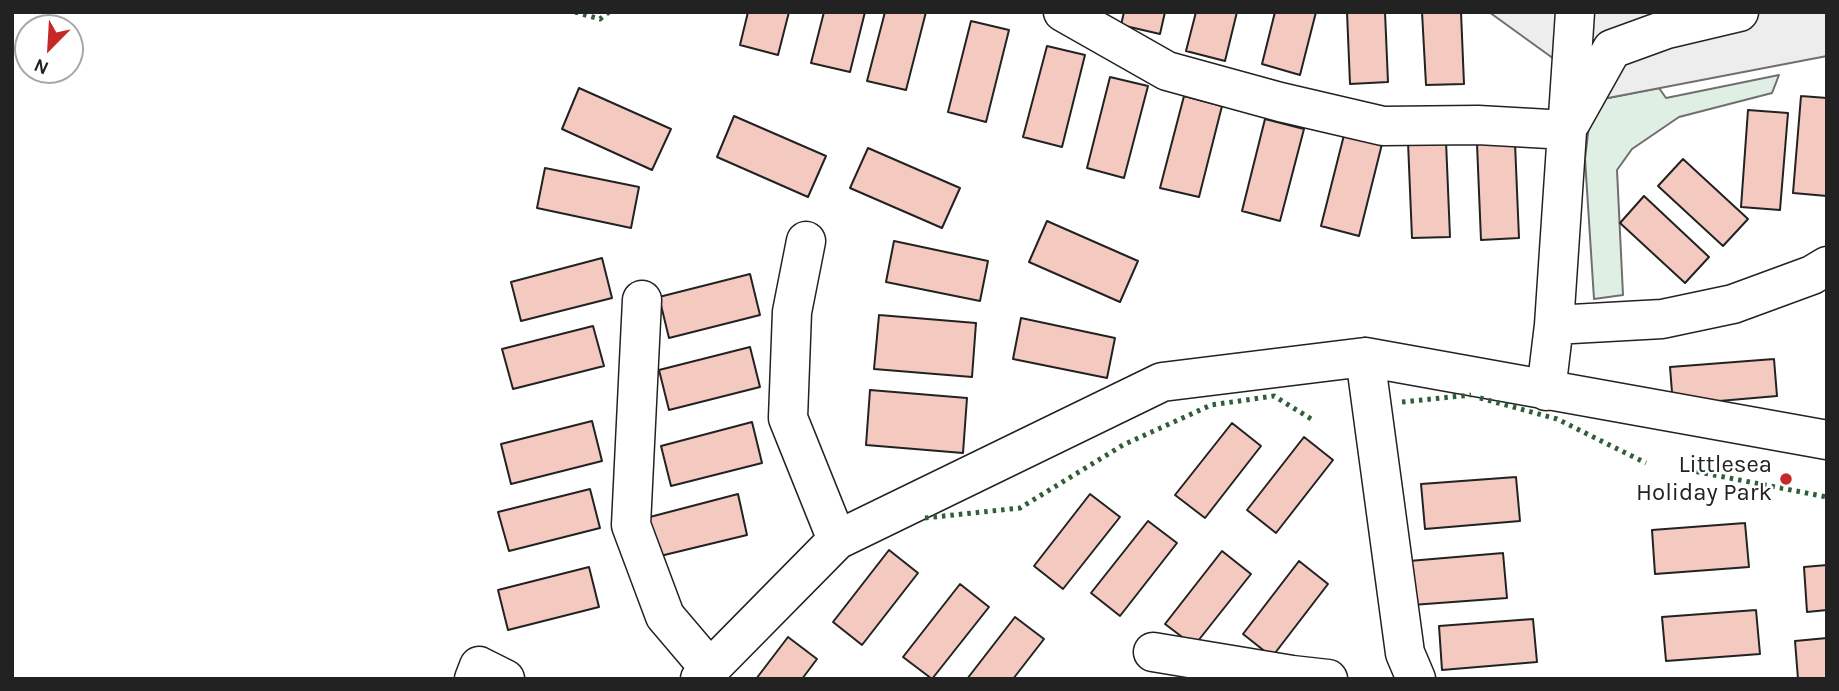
<!DOCTYPE html>
<html>
<head>
<meta charset="utf-8">
<style>
  body { margin:0 }
  #map { position:relative; width:1839px; height:691px; overflow:hidden; background:#fff; font-family:Karla,sans-serif }
  canvas { display:block }
  .frame { position:absolute; inset:0; border:14px solid #222; pointer-events:none }
  .north { position:absolute; left:14px; top:14px; width:70px; height:70px; box-sizing:border-box; background:#fff; border:2px solid #a7a7a7; border-radius:50%; rotate:204deg; font-size:19px; font-weight:700; line-height:28px; text-align:center; color:#222 }
  .north::after { content:''; display:block; margin:auto; width:24px; height:32px; background:#c62828; clip-path:polygon(50% 0,100% 100%,50% 72%,0 100%) }
</style>
</head>
<body>
<div id="map">
<canvas width="1839" height="691"></canvas>
<div class="frame"></div>
<div class="north">N</div>
</div>
<script>
const g = document.querySelector('canvas').getContext('2d');
g.lineJoin = 'round';
function fill(path, color) { g.fillStyle = color; g.fill(path, 'evenodd'); }
const toPath = rows => new Path2D(rows.map(r => 'M' + r).join(''));
function stroke(path, color, width, dash) { g.strokeStyle = color; g.lineWidth = width; g.lineCap = dash ? 'butt' : 'round'; g.setLineDash(dash || []); g.stroke(path); }
function write(font, color, halo, rows, align = 'center') {
  g.font = font + ' Karla,sans-serif'; g.lineWidth = 5; g.setLineDash([]); g.textBaseline = 'middle'; g.strokeStyle = halo; g.fillStyle = color; for (const [text, x, y, turn = 0] of rows) {
    g.save(); g.translate(x, y); g.rotate((+turn || 0) * Math.PI / 180); g.textAlign = isNaN(turn) ? turn : align; if (halo) g.strokeText(text, 0, 0); g.fillText(text, 0, 0); g.restore();
  }
}
const green = toPath([
  [1779,75,1772,93,1679,117,1632,149,1617,170,1623,295,1594,299,1585,159,1591,108,1600,92,1608,98,1659,88,1666,98,1779,75]
]);
fill(green, '#e0efe3');
stroke(green, '#6f6f6f', 2);
const parking = toPath([
  [1489,12,1827,12,1827,56,1608,98,1489,12]
]);
fill(parking, '#ededed');
stroke(parking, '#6f6f6f', 2);
const building = toPath([
  [748,12,789,12,778,55,740,45,748,12],
  [824,12,865,12,850,72,811,63,824,12],
  [885,12,926,12,906,90,867,81,885,12],
  [1124,12,1165,12,1160,34,1121,25,1124,12],
  [1196,12,1237,12,1225,61,1186,51,1196,12],
  [1275,12,1316,12,1300,75,1262,64,1275,12],
  [1347,12,1385,12,1388,82,1350,84,1347,12],
  [1422,12,1461,12,1464,84,1426,85,1422,12],
  [971,21,1009,30,986,122,948,112,971,21],
  [1047,46,1085,55,1062,147,1023,137,1047,46],
  [1110,77,1148,86,1124,178,1087,168,1110,77],
  [579,88,671,129,652,170,562,129,579,88],
  [1184,96,1222,106,1199,197,1160,188,1184,96],
  [1801,96,1827,98,1827,196,1793,193,1801,96],
  [1748,110,1788,113,1780,210,1741,207,1748,110],
  [734,116,826,156,808,197,717,157,734,116],
  [1265,119,1304,129,1280,221,1242,211,1265,119],
  [1344,135,1382,144,1359,236,1321,226,1344,135],
  [1446,141,1450,237,1412,238,1408,142,1446,141],
  [1515,143,1519,238,1481,240,1477,144,1515,143],
  [868,148,960,188,942,228,850,188,868,148],
  [1683,159,1748,219,1723,246,1658,186,1683,159],
  [545,168,639,187,631,228,537,208,545,168],
  [1644,196,1709,257,1685,283,1620,223,1644,196],
  [1047,221,1138,261,1120,302,1029,262,1047,221],
  [894,241,988,261,980,301,886,282,894,241],
  [602,258,612,298,521,321,511,282,602,258],
  [750,274,760,315,669,338,659,297,750,274],
  [879,315,976,323,972,377,874,369,879,315],
  [1021,318,1115,338,1107,378,1013,359,1021,318],
  [593,326,604,366,513,389,502,349,593,326],
  [750,347,760,387,669,410,659,370,750,347],
  [1774,359,1777,396,1673,405,1670,367,1774,359],
  [870,390,967,398,963,453,866,445,870,390],
  [592,421,602,461,511,484,501,444,592,421],
  [752,422,762,463,671,486,661,446,752,422],
  [1232,423,1261,446,1205,518,1175,495,1232,423],
  [1304,437,1333,460,1276,533,1247,510,1304,437],
  [1516,477,1520,521,1425,529,1421,484,1516,477],
  [590,489,600,528,509,551,498,512,590,489],
  [738,494,747,535,656,557,646,518,738,494],
  [1090,494,1120,517,1063,589,1034,566,1090,494],
  [1148,521,1177,543,1120,616,1091,593,1148,521],
  [1745,523,1749,567,1655,574,1652,530,1745,523],
  [889,550,918,573,862,645,833,622,889,550],
  [1222,551,1251,574,1194,646,1165,624,1222,551],
  [1503,553,1507,598,1412,605,1409,561,1503,553],
  [1299,561,1328,584,1272,657,1243,634,1299,561],
  [1827,565,1827,610,1807,612,1804,567,1827,565],
  [589,567,599,607,508,630,498,590,589,567],
  [960,584,989,607,932,679,903,657,960,584],
  [1756,610,1760,654,1666,661,1662,617,1756,610],
  [1015,617,1044,639,1013,679,967,679,1015,617],
  [1533,619,1537,662,1442,670,1439,626,1533,619],
  [788,637,817,659,802,679,756,679,788,637],
  [1827,638,1827,679,1798,679,1795,641,1827,638]
]);
fill(building, '#f3c9c0');
stroke(building, '#222', 2);
const minor = toPath([
  [1063,12,1167,71,1280,102,1383,126,1478,125,1567,130],
  [1571,122,1612,49,1667,29,1739,12],
  [806,241,792,312,788,418,837,540],
  [642,300,631,525,665,616,710,669],
  [1554,325,1662,319,1733,304,1812,275,1827,266],
  [1365,357,1405,653,1416,679],
  [1546,391,1554,325,1575,12],
  [1153,652,1292,675,1328,679],
  [474,679,479,666,505,679],
  [700,679,837,540,1162,382,1365,357,1827,440]
]);
stroke(minor, '#222', 41);
stroke(minor, '#fff', 38);
stroke(toPath([
  [575,12,600,19,609,12],
  [1480,398,1557,419,1646,463],
  [1402,402,1471,395],
  [1688,470,1827,497],
  [925,518,1020,508,1123,445,1211,405,1274,396,1313,420]
]), '#2f5e38', 5, [3.5, 5]);
for (const [x, y, r, color] of [
  [1786,479,7,"#c62828"]
]) { const dot = new Path2D(); dot.arc(x, y, r, 0, 2 * Math.PI); g.fillStyle = color; g.fill(dot); stroke(dot, '#fff', 2.5); }
write('24px', '#222', '#fff', [
  ["Littlesea",1772,465],
  ["Holiday Park",1772,493]
], 'right');
</script>
</body>
</html>
